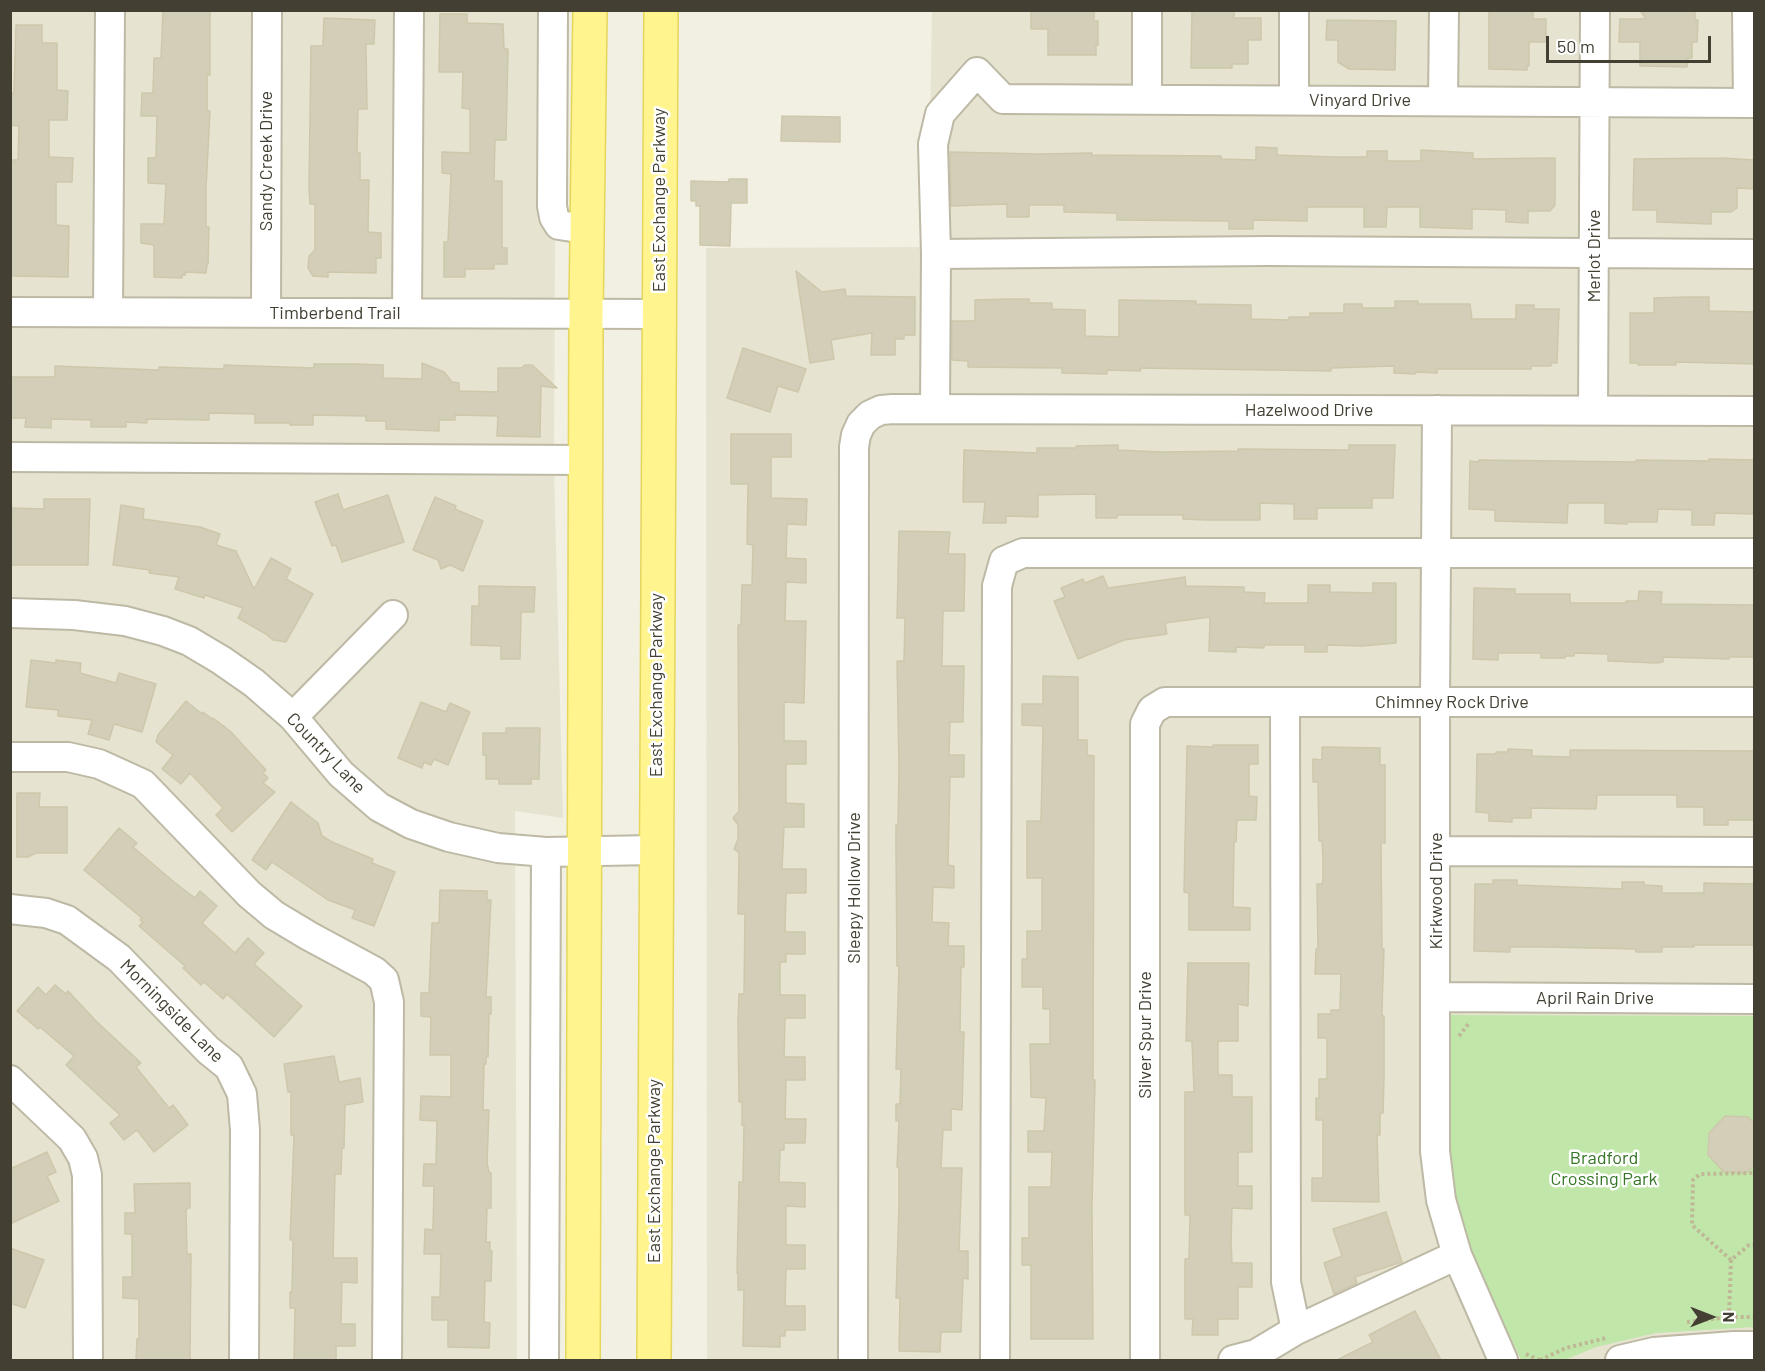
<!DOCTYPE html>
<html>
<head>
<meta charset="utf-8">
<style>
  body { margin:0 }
  #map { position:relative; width:1765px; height:1371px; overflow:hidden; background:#f2f0e2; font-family:Barlow,sans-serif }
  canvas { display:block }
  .frame { position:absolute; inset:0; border:12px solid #434033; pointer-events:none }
  .north { position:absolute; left:1681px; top:1287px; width:60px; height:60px; -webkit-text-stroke:4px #fff; paint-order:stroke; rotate:90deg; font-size:16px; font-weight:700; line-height:24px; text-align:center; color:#434033 }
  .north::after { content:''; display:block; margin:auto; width:21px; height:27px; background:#434033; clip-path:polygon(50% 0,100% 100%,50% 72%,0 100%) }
  .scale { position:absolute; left:1546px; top:36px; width:165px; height:27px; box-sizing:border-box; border:3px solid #434033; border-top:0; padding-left:8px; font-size:18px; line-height:21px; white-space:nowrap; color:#434033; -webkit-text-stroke:4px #fff; paint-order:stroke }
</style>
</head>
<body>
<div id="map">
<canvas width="1765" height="1371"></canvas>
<div class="frame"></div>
<div class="north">N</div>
<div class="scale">50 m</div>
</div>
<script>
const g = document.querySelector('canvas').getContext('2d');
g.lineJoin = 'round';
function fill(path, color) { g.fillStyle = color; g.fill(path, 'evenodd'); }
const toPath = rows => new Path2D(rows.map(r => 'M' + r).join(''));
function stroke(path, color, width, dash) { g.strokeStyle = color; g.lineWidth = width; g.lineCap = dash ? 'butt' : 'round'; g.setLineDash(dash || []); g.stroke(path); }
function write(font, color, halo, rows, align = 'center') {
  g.font = font + ' Barlow,sans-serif'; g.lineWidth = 5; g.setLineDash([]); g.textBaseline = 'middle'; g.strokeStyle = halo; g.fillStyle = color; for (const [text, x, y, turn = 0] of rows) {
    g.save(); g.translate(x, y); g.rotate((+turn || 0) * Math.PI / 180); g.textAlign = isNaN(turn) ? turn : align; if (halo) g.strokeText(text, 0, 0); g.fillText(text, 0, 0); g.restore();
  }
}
fill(toPath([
  [10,11,556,11,554,470,563,818,515,811,517,1360,11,1360],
  [932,11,1754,11,1754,1360,707,1360,706,248,928,247]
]), '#e6e3d0');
fill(toPath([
  [1448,1015,1754,1016,1754,1327,1656,1333,1596,1347,1565,1360,1521,1360,1482,1276,1460,1219,1450,1164]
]), '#c0e7a9');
const building = toPath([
  [163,10,210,10,210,75,207,75,207,111,210,111,206,189,206,227,209,227,208,264,207,264,206,273,186,272,185,275,182,275,182,278,154,277,154,245,141,243,141,224,164,224,166,184,148,183,148,158,156,158,157,116,141,116,142,93,153,93,154,58,161,58,163,10],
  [1192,10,1234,10,1234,18,1261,18,1261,40,1248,40,1248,64,1232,64,1232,68,1191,68,1192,10],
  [1489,10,1533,10,1533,19,1546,19,1546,42,1529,42,1529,66,1527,66,1527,70,1489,69,1489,10],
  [1640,10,1695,10,1695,20,1698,20,1697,42,1692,42,1692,58,1688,58,1687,67,1640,66,1640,42,1619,42,1620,19,1646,19,1640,10],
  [1031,11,1094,11,1094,21,1098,21,1098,45,1096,45,1096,55,1048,55,1048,29,1031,29,1031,11],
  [440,14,467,14,467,23,503,24,504,49,508,49,506,140,495,140,494,181,502,181,502,248,507,248,507,264,494,264,494,269,465,269,465,277,444,277,444,242,448,242,451,174,442,173,442,152,470,153,470,109,462,108,463,72,439,72,440,14],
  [324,18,375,20,374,44,366,44,367,109,358,109,357,153,360,153,360,180,369,180,368,232,381,233,381,258,376,258,376,273,328,272,328,277,313,276,308,268,309,256,315,250,315,204,310,204,309,187,311,46,323,46,324,18],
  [1327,20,1396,21,1395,70,1349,69,1338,62,1338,40,1326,40,1327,20],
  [16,25,42,25,42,43,57,43,57,90,68,91,67,120,49,120,49,157,73,158,72,182,56,182,56,225,69,226,68,277,10,276,11,160,18,160,19,126,10,125,10,93,14,93,16,25],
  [782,116,840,117,840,142,781,141,782,116],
  [1256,147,1277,148,1277,155,1333,157,1367,157,1367,151,1387,151,1387,161,1421,161,1421,150,1473,153,1473,159,1555,158,1555,205,1550,211,1528,211,1528,223,1506,222,1506,210,1472,209,1472,229,1420,227,1420,207,1387,207,1386,227,1364,227,1364,207,1307,207,1307,221,1253,220,1253,229,1229,229,1229,221,1117,220,1117,213,1064,212,1064,205,1029,205,1029,217,1007,217,1007,204,951,206,950,152,1038,154,1092,153,1092,155,1221,156,1221,159,1256,160,1256,147],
  [1721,158,1755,160,1755,189,1737,188,1737,208,1731,212,1711,212,1711,224,1657,222,1657,210,1633,210,1634,159,1721,158],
  [729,179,747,179,747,203,731,203,730,246,700,245,700,206,696,206,696,201,691,201,691,181,729,182,729,179],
  [796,271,822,292,845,289,846,296,915,297,915,335,904,335,904,339,895,339,895,355,871,355,872,333,831,340,834,359,810,363,796,271],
  [1687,297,1709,297,1709,311,1755,312,1755,364,1676,362,1676,365,1638,365,1638,363,1630,363,1630,313,1654,313,1654,298,1687,297],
  [1008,299,1029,299,1029,303,1052,303,1052,309,1085,310,1085,336,1119,337,1119,300,1196,301,1196,304,1251,305,1251,319,1289,320,1289,317,1310,317,1310,313,1344,313,1344,304,1362,304,1362,308,1395,308,1395,301,1418,301,1418,304,1470,304,1472,319,1516,319,1516,305,1534,305,1534,309,1559,309,1557,363,1551,363,1551,366,1531,366,1531,369,1437,369,1437,373,1415,372,1415,374,1394,373,1394,366,1331,368,1331,371,1141,368,1140,371,1107,370,1107,374,1062,373,1062,368,968,367,968,361,952,360,952,321,975,321,975,300,1008,299],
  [743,348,806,369,798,392,778,386,770,412,727,398,743,348],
  [422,363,444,372,452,382,459,383,459,391,498,392,498,368,521,368,525,365,532,365,557,388,541,386,540,437,497,436,498,416,455,415,455,420,439,420,439,431,386,429,386,421,366,421,366,416,313,415,313,425,290,425,290,423,255,423,255,414,209,413,209,420,147,419,147,423,126,422,126,427,91,427,91,420,51,419,51,428,25,427,26,418,10,418,10,377,55,377,55,366,159,370,159,367,224,369,224,365,314,368,314,364,355,364,383,365,383,378,422,379,422,363],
  [731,434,791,434,791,457,771,457,771,498,807,499,806,525,787,524,786,558,806,559,806,583,786,582,785,621,806,621,804,703,784,702,784,741,806,741,806,764,786,764,786,803,804,804,804,827,784,827,782,869,806,869,806,893,786,893,785,932,805,932,805,954,786,954,786,962,780,962,780,995,805,995,805,1018,785,1018,784,1057,805,1057,805,1080,786,1080,785,1119,806,1119,805,1143,784,1143,784,1150,780,1150,779,1182,805,1183,805,1207,786,1206,786,1245,805,1245,805,1269,786,1269,785,1306,805,1306,805,1330,785,1330,785,1336,780,1336,780,1347,743,1346,744,1290,738,1290,738,1273,737,1273,739,1182,743,1182,744,1125,742,1125,742,1102,739,1102,738,1021,739,994,744,994,745,914,738,914,739,853,734,849,738,839,738,825,733,818,739,811,739,803,738,625,741,625,742,585,752,585,753,545,747,544,748,484,731,484,731,434],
  [1118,445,1118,450,1162,452,1238,451,1238,449,1349,450,1349,445,1395,445,1393,498,1372,498,1372,508,1317,508,1317,519,1294,519,1294,504,1260,503,1260,520,1206,520,1183,519,1183,515,1117,515,1117,518,1096,518,1096,494,1038,495,1038,517,1006,516,1006,523,983,523,985,502,963,502,964,450,1037,453,1037,448,1076,448,1076,446,1118,445],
  [1709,459,1755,460,1755,514,1715,513,1714,525,1692,525,1692,510,1658,509,1657,522,1627,522,1627,524,1605,523,1605,503,1568,503,1567,523,1495,521,1495,510,1469,509,1470,461,1478,462,1479,460,1636,462,1636,460,1709,461,1709,459],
  [338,494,343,510,388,495,404,542,342,562,336,545,332,546,315,502,338,494],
  [435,497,456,506,455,509,483,521,463,571,450,565,441,569,438,560,413,550,435,497],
  [44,499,90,499,88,565,10,565,12,508,44,509,44,499],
  [121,505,144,509,143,519,200,527,220,534,216,545,236,551,254,589,271,558,291,569,286,579,313,594,286,642,273,640,266,634,238,618,243,608,205,595,204,598,175,589,179,577,149,573,150,570,113,565,121,505],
  [899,531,950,532,948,554,965,554,964,611,943,611,942,666,964,666,963,722,950,722,949,755,964,755,964,777,950,777,948,865,954,866,954,888,933,887,932,922,949,923,948,946,964,946,964,967,961,967,960,1032,964,1032,962,1110,951,1109,951,1130,943,1130,941,1168,962,1168,959,1251,968,1251,968,1279,963,1278,961,1332,941,1332,940,1352,899,1351,900,1298,896,1298,899,1205,899,1167,897,1167,899,1121,896,1121,896,1104,900,1104,901,1069,896,1069,899,966,897,966,896,851,896,825,898,825,899,769,897,661,904,661,905,618,897,618,899,531],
  [1103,576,1108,588,1185,577,1186,586,1244,587,1244,592,1265,593,1264,603,1308,603,1308,585,1330,585,1330,592,1373,593,1373,583,1396,583,1396,643,1362,646,1327,645,1327,652,1305,652,1305,645,1264,645,1264,648,1236,647,1236,652,1209,651,1210,617,1165,623,1167,634,1124,640,1078,659,1054,601,1065,597,1061,588,1083,579,1085,583,1103,576],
  [479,586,535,587,534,612,521,612,520,659,501,659,501,646,471,645,472,606,479,606,479,586],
  [1474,588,1515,589,1515,594,1570,594,1570,603,1626,603,1626,601,1638,601,1639,591,1662,592,1661,604,1755,605,1755,657,1729,657,1729,659,1663,657,1663,662,1656,663,1608,661,1608,654,1574,653,1574,656,1565,656,1565,658,1541,658,1541,653,1498,653,1498,660,1473,659,1474,588],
  [31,660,56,663,56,660,81,663,80,673,116,683,119,673,156,684,142,732,114,724,109,740,88,734,92,720,58,716,58,710,26,707,31,660],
  [1043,676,1078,677,1078,740,1087,740,1087,755,1094,756,1093,1080,1095,1080,1092,1207,1093,1339,1031,1339,1031,1265,1022,1265,1022,1238,1029,1238,1029,1187,1051,1187,1052,1152,1028,1152,1028,1131,1044,1131,1046,1098,1031,1097,1030,1044,1050,1044,1050,1009,1043,1009,1043,987,1022,987,1022,959,1027,959,1027,931,1042,931,1042,878,1027,878,1027,821,1041,821,1043,726,1022,725,1022,704,1043,704,1043,676],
  [186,701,202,714,203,712,212,719,213,718,230,731,266,770,263,773,268,778,263,783,275,792,232,832,216,815,223,808,190,773,181,784,162,769,173,755,156,742,158,735,186,701],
  [421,702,446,712,450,703,470,712,448,765,434,759,431,765,424,762,422,768,398,758,421,702],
  [506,728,540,728,539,779,531,779,531,784,499,784,499,779,486,779,486,755,483,755,483,733,506,733,506,728],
  [1213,745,1258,745,1258,764,1249,764,1249,796,1257,797,1256,820,1237,820,1236,842,1234,842,1233,907,1250,908,1250,930,1189,930,1189,893,1184,892,1187,746,1213,747,1213,745],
  [1322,747,1380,748,1380,765,1385,765,1385,843,1381,843,1382,949,1384,949,1382,1009,1382,1016,1384,1016,1384,1079,1383,1113,1380,1113,1380,1135,1377,1135,1379,1202,1312,1201,1312,1178,1323,1178,1323,1120,1316,1120,1316,1098,1319,1098,1319,1079,1327,1079,1327,1038,1318,1038,1318,1014,1331,1014,1331,1010,1340,1010,1341,974,1315,974,1316,949,1318,949,1317,884,1322,884,1323,879,1323,858,1322,841,1319,841,1318,782,1313,782,1313,759,1322,760,1322,747],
  [1508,749,1532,750,1532,756,1570,757,1570,750,1755,751,1755,820,1728,820,1728,825,1704,825,1704,807,1677,807,1677,795,1597,795,1596,809,1531,808,1531,818,1512,818,1512,822,1489,821,1489,813,1476,812,1477,754,1496,754,1496,752,1508,752,1508,749],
  [17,793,40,793,39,807,67,807,67,853,36,853,28,857,17,857,17,793],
  [291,802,318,823,322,836,332,842,373,859,372,863,395,872,374,926,352,918,355,910,328,900,272,862,266,870,252,860,291,802],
  [119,828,137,843,133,847,174,882,195,898,200,891,217,906,202,923,235,953,248,938,264,953,254,964,302,1006,274,1037,227,994,223,999,204,982,201,985,183,968,185,966,139,926,143,922,140,920,142,918,84,870,119,828],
  [1493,880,1517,880,1517,885,1622,889,1622,882,1644,882,1644,885,1662,886,1662,893,1704,893,1704,883,1755,884,1755,945,1694,945,1694,947,1662,947,1662,952,1636,952,1636,949,1548,947,1510,947,1510,952,1474,951,1475,884,1493,884,1493,880],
  [440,890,487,891,487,900,491,900,486,997,491,997,491,1014,489,1014,488,1057,486,1056,486,1064,484,1064,483,1110,489,1110,487,1163,489,1172,491,1173,491,1208,487,1208,486,1242,490,1242,490,1251,492,1251,491,1281,485,1281,484,1322,490,1323,489,1348,448,1347,448,1320,432,1320,432,1297,440,1297,441,1254,424,1254,425,1229,433,1230,434,1186,423,1186,424,1164,436,1164,437,1121,420,1120,421,1096,451,1097,451,1055,430,1055,431,1017,421,1016,421,993,429,993,432,923,439,923,440,890],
  [1188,963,1249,963,1248,1006,1238,1004,1238,1041,1218,1041,1218,1075,1232,1075,1232,1097,1252,1097,1252,1152,1238,1152,1238,1186,1252,1186,1252,1209,1232,1208,1231,1242,1232,1263,1252,1263,1252,1287,1238,1287,1238,1319,1218,1319,1218,1335,1192,1335,1193,1319,1185,1319,1185,1259,1189,1259,1190,1215,1185,1215,1185,1092,1194,1092,1192,1041,1186,1041,1188,963],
  [55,985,66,994,68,991,96,1021,141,1063,136,1067,169,1108,173,1105,188,1125,154,1152,137,1130,124,1140,110,1123,120,1115,66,1065,74,1056,40,1027,38,1029,17,1011,38,987,46,995,55,985],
  [334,1056,339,1082,360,1078,363,1102,345,1105,344,1148,342,1148,341,1174,335,1174,333,1258,357,1258,357,1283,342,1282,341,1324,355,1324,355,1346,336,1346,336,1360,294,1360,295,1308,290,1308,290,1292,292,1292,293,1240,290,1240,294,1135,291,1135,291,1092,288,1092,284,1064,334,1056],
  [1725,1116,1748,1117,1755,1124,1755,1165,1746,1173,1724,1172,1708,1155,1709,1133,1725,1116],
  [47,1152,56,1172,47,1176,59,1201,10,1224,10,1169,47,1152],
  [190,1183,190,1208,187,1208,186,1212,187,1254,191,1254,190,1360,136,1360,137,1339,139,1339,139,1299,123,1298,123,1277,132,1277,132,1234,125,1234,125,1213,135,1213,134,1184,190,1183],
  [1386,1212,1402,1262,1355,1277,1357,1283,1334,1294,1324,1263,1342,1256,1333,1229,1386,1212],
  [10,1248,44,1260,25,1308,10,1303,10,1248],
  [1415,1311,1441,1360,1337,1360,1373,1342,1369,1335,1415,1311]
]);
fill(building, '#d3ceb7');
stroke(building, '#cec7ab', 1.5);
const minor = toPath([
  [553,10,552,206,554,217,559,225,572,227,587,226],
  [1747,10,1748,103],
  [1147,100,1147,10],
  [1294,100,1294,10],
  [1443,100,1444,10],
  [936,254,933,144,940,114,977,72,1003,99,1754,103],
  [10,312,659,314],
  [108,312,110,10],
  [266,312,267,10],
  [407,313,409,10],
  [935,409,936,254,1268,251,1754,254],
  [1437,410,1435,702,1435,1151,1441,1200,1457,1255,1503,1360],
  [1593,410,1595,10],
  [10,457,585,460],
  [10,613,74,615,125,621,163,631,189,641,221,660,254,683,293,717,341,774,379,807,411,824,449,837,498,848,546,852,655,850],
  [1285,702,1286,1282,1296,1330],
  [293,717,393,615],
  [10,757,68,757,99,764,143,784,249,894,274,915,309,936,374,971,384,980,389,1002,387,1360],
  [1435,851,1754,852],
  [10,909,46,913,67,920,119,958,208,1050,229,1067,242,1094,245,1130,244,1360],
  [1436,997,1754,999],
  [10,1080,72,1139,83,1158,87,1175,88,1360],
  [544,1360,546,852],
  [853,1360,854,447,856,435,861,424,870,415,881,410,893,409,1754,411],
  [995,1360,997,586,1004,561,1023,553,1754,553],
  [1145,1360,1145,724,1152,710,1165,702,1754,702],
  [1233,1360,1256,1354,1296,1330,1457,1255],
  [1620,1360,1654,1352,1734,1346,1754,1346]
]);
const major = toPath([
  [583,1360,586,313,590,10],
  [654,1360,661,10]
]);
stroke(minor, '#bdb9a5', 32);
stroke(major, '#e5d65c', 36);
stroke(toPath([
  [1459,1036,1469,1023],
  [1731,1260,1692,1225,1693,1180,1700,1174,1754,1173],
  [1729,1317,1731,1260,1749,1245,1754,1245],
  [1687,1322,1729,1317,1754,1317],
  [1526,1354,1539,1360],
  [1540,1360,1566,1348,1606,1338]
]), '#bfb896', 4, [3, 3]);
stroke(minor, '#fff', 28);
stroke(major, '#fff48e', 33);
write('18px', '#434033', '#fff', [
  ["Vinyard Drive",1360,100],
  ["Sandy Creek Drive",266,161,-90],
  ["East Exchange Parkway",659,200,-90],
  ["Merlot Drive",1594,256,-90],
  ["Timberbend Trail",335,313],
  ["Hazelwood Drive",1309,410],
  ["East Exchange Parkway",656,685,-90],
  ["Chimney Rock Drive",1452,702],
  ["Country Lane",326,753,46],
  ["Sleepy Hollow Drive",854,888,-90],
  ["Kirkwood Drive",1436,891,-90],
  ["April Rain Drive",1595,998],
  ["Morningside Lane",172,1011,45],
  ["Silver Spur Drive",1145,1035,-90],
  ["East Exchange Parkway",654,1171,-90]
]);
write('18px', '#357526', '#fff', [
  ["Bradford",1604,1158],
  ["Crossing Park",1604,1179]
]);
</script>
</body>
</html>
